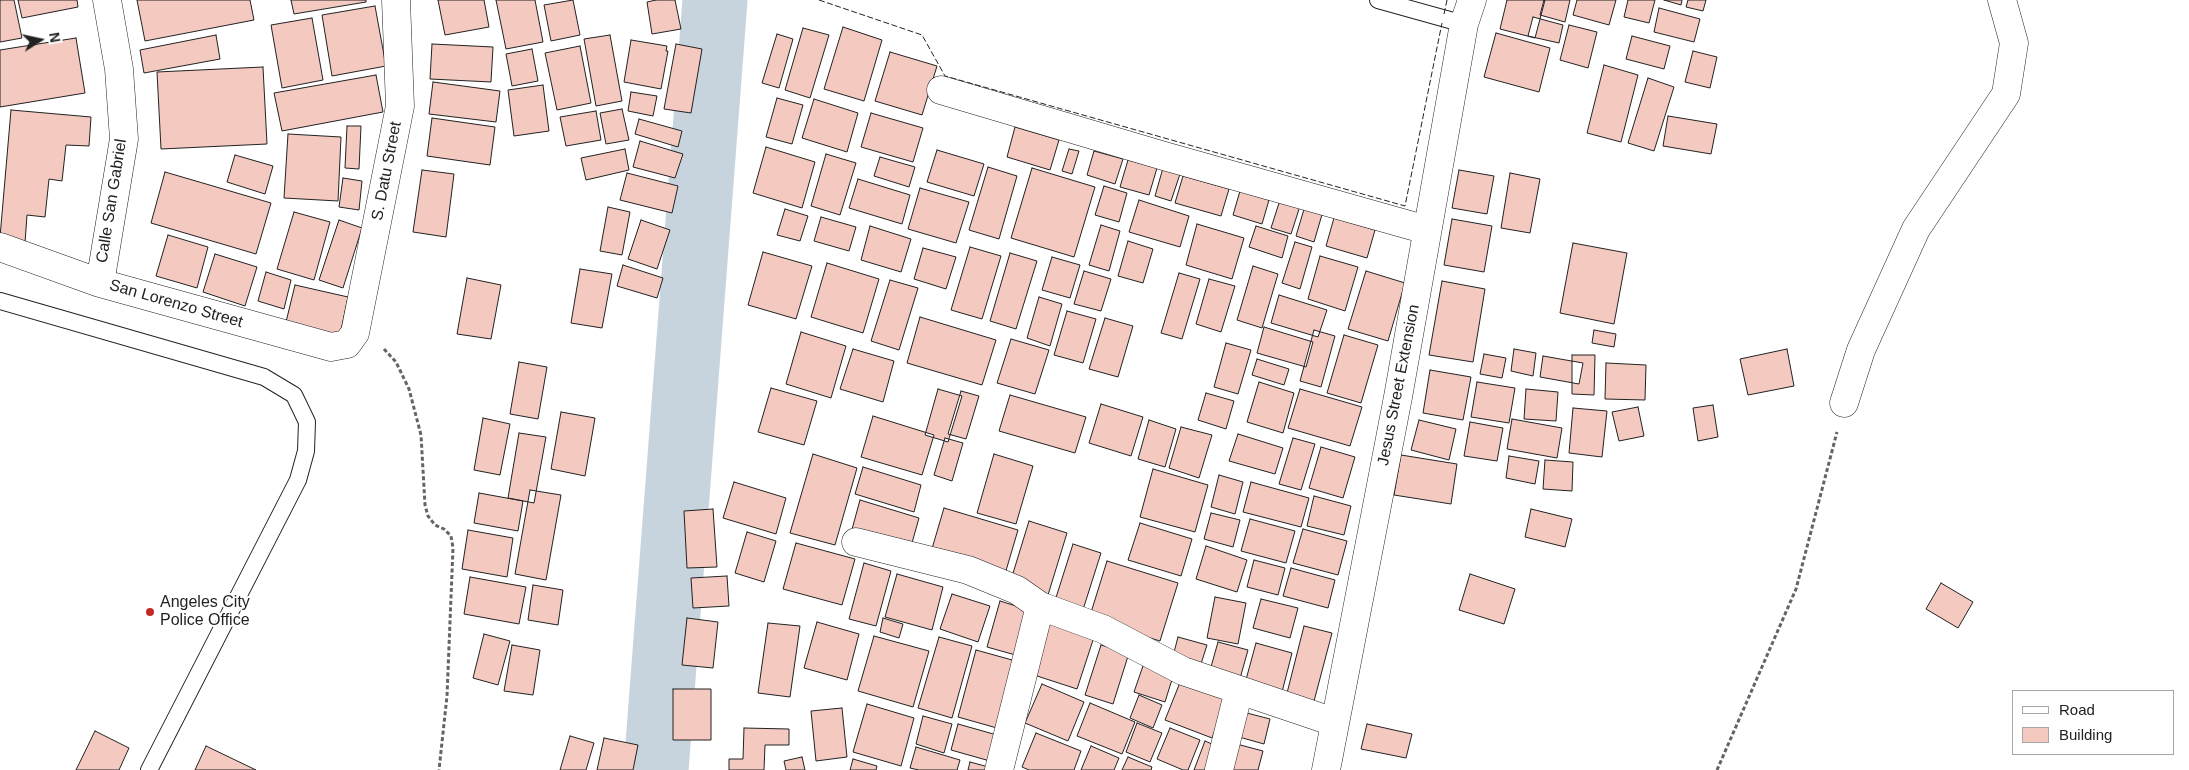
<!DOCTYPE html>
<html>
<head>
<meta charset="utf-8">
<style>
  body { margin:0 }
  #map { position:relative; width:2189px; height:770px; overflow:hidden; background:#fff; font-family:Helvetica,sans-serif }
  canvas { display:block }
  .legend { position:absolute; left:2012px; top:690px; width:162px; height:65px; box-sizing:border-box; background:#fff; border:1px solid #a7a7a7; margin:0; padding:6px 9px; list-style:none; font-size:15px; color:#222 }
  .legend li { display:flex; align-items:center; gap:10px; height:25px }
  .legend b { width:25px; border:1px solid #a7a7a7 }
  .north { position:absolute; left:15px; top:15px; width:50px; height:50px; -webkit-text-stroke:4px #fff; paint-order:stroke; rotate:80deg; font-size:14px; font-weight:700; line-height:20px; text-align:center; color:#222 }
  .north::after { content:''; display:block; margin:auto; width:18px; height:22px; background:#222; clip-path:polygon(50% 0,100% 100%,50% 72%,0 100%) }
</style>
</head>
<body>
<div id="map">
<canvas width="2189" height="770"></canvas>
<ul class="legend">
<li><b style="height:6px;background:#fff"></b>Road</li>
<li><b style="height:14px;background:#f3c9c0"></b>Building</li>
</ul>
<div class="north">N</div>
</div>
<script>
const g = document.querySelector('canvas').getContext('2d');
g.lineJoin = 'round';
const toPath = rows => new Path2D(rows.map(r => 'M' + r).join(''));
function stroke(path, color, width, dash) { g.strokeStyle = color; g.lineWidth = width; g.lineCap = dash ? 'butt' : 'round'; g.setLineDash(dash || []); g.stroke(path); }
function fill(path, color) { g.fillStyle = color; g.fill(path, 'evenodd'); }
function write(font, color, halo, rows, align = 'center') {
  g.font = font + ' Helvetica,sans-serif'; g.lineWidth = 4; g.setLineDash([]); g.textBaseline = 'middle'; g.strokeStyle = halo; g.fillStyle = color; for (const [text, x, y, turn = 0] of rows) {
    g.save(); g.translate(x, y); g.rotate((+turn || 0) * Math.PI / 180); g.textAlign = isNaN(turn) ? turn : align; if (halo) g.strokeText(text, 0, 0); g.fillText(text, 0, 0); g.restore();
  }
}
stroke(toPath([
  [656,770,715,0]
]), '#c7d3dd', 65);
const building = toPath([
  [0,0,14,0,22,38,0,42,0,0],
  [18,0,77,0,78,7,22,18,18,0],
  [137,0,250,0,254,20,145,41,137,0],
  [291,0,366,0,366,2,294,14,291,0],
  [438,0,484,0,489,27,445,35,438,0],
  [496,0,535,0,543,42,506,49,496,0],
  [573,0,580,35,551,41,544,5,573,0],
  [656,0,675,0,681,29,652,34,647,2,656,0],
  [1507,0,1545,0,1535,38,1500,29,1507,0],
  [1544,0,1570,0,1565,22,1540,15,1544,0],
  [1577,0,1616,0,1609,25,1573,15,1577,0],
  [1628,0,1655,0,1649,23,1624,17,1628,0],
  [1664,0,1682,0,1681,5,1664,0],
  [1688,0,1706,0,1703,11,1686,7,1688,0],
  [375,6,386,66,332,76,322,15,375,6],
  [1659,8,1700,19,1694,42,1654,32,1659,8],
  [1533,17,1563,25,1559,43,1528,36,1533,17],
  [312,18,323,80,282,88,271,25,312,18],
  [1569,25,1597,32,1588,68,1560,60,1569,25],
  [843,27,882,40,864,101,824,89,843,27],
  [803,28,829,35,810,98,785,90,803,28],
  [1496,33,1550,48,1539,92,1484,77,1496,33],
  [777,34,793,39,779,88,762,83,777,34],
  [216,35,220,59,144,73,140,50,216,35],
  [610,35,622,101,596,106,584,39,610,35],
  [1632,36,1670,46,1664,69,1626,59,1632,36],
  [76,38,85,93,0,107,0,50,76,38],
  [631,40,667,46,666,51,668,51,661,89,624,82,631,40],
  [432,44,493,47,491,82,430,79,432,44],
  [676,44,702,49,691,113,664,109,676,44],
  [580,46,591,103,557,110,545,53,580,46],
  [532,49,538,81,512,86,506,54,532,49],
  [1693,51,1717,57,1710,88,1685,82,1693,51],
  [890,52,937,66,922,115,875,101,890,52],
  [1604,65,1638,75,1621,142,1587,133,1604,65],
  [263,67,267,144,161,149,157,72,263,67],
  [376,75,383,112,282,131,274,93,376,75],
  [1648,78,1674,87,1654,151,1628,143,1648,78],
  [433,82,500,91,496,122,429,114,433,82],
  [543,85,549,131,514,136,508,90,543,85],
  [631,92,657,96,653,116,628,111,631,92],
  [777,98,803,105,792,144,766,137,777,98],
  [814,99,858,113,847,152,802,138,814,99],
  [622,109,629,140,606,144,600,113,622,109],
  [11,110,91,117,89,146,66,145,62,181,49,179,45,217,27,215,25,243,0,237,11,110],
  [596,111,601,140,566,146,560,117,596,111],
  [871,113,923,128,913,162,861,147,871,113],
  [1668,116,1717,124,1711,154,1663,146,1668,116],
  [432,118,495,127,490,165,427,156,432,118],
  [639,119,682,131,678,147,635,134,639,119],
  [347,126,361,126,359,169,345,168,347,126],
  [1015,127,1059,140,1050,170,1007,157,1015,127],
  [288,134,341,137,338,201,284,198,288,134],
  [640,141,683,154,675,178,633,167,640,141],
  [766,147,815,162,802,208,753,193,766,147],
  [625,149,629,170,586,180,581,158,625,149],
  [1069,149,1079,151,1072,174,1062,171,1069,149],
  [937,150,984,164,974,196,927,182,937,150],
  [1094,151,1123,159,1115,184,1087,175,1094,151],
  [826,154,856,163,840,215,811,206,826,154],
  [235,155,273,166,265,194,227,182,235,155],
  [880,157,915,167,909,187,874,176,880,157],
  [1128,160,1157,168,1149,195,1120,187,1128,160],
  [988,167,1017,176,999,239,969,230,988,167],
  [1032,168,1095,187,1074,257,1011,238,1032,168],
  [1163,168,1180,174,1171,201,1155,196,1163,168],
  [422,170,454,174,446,237,413,232,422,170],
  [1459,170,1494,176,1487,214,1452,208,1459,170],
  [165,172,271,203,256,254,151,223,165,172],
  [627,173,678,186,672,213,620,200,627,173],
  [1510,173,1540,179,1530,233,1501,228,1510,173],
  [1183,176,1229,189,1221,216,1175,203,1183,176],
  [343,178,362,181,359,210,339,207,343,178],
  [858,179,910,195,902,224,849,208,858,179],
  [1104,186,1127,193,1119,222,1095,215,1104,186],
  [920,188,969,202,956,243,908,229,920,188],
  [1240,191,1269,200,1262,224,1233,215,1240,191],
  [1139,200,1189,216,1180,247,1129,232,1139,200],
  [1280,200,1300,206,1291,234,1271,228,1280,200],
  [1305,206,1323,211,1314,242,1296,236,1305,206],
  [608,207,630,212,622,255,600,251,608,207],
  [785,209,808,216,800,241,777,235,785,209],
  [294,212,330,222,314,280,277,269,294,212],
  [821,217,856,227,849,251,814,241,821,217],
  [1334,218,1375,230,1367,258,1326,246,1334,218],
  [1452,219,1492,226,1484,272,1444,265,1452,219],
  [339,220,362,228,343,288,319,280,339,220],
  [641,220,670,230,657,269,628,259,641,220],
  [1197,224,1244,238,1232,279,1186,265,1197,224],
  [1101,225,1120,231,1109,271,1089,265,1101,225],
  [870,226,911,239,901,272,861,260,870,226],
  [1256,226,1288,236,1282,258,1249,247,1256,226],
  [168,235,208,247,197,288,156,276,168,235],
  [1128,241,1153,249,1143,283,1118,276,1128,241],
  [1295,242,1312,247,1300,289,1282,283,1295,242],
  [1573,243,1627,253,1614,324,1560,313,1573,243],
  [970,247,1001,256,982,319,951,310,970,247],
  [923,248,956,257,946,289,914,279,923,248],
  [763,252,812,266,796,319,748,305,763,252],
  [1010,253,1037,261,1016,329,990,321,1010,253],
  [215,254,257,267,245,306,203,292,215,254],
  [1320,256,1358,267,1345,311,1308,299,1320,256],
  [1052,257,1080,265,1070,298,1042,290,1052,257],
  [827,263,879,279,863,333,811,317,827,263],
  [623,265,663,278,657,298,617,286,623,265],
  [1253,266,1278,274,1262,328,1237,320,1253,266],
  [580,269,612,274,602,328,571,323,580,269],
  [1084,271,1111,279,1101,311,1074,304,1084,271],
  [1366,271,1405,283,1388,341,1348,329,1366,271],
  [266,272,291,280,284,309,258,301,266,272],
  [1179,273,1200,279,1182,339,1161,333,1179,273],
  [467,278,501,285,491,339,457,334,467,278],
  [1209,279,1235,286,1221,332,1196,324,1209,279],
  [890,280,918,288,899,350,871,341,890,280],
  [1442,281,1485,289,1473,362,1429,355,1442,281],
  [295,285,348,297,340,335,286,322,295,285],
  [1279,295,1327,310,1318,337,1271,323,1279,295],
  [1039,297,1062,304,1050,346,1027,338,1039,297],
  [1067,311,1096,319,1083,363,1054,355,1067,311],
  [920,317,996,340,982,385,907,363,920,317],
  [1105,318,1133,326,1118,377,1089,369,1105,318],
  [1264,327,1313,342,1306,367,1257,353,1264,327],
  [1314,330,1335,336,1321,387,1300,381,1314,330],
  [1594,330,1616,334,1614,347,1592,343,1594,330],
  [801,332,846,346,831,398,786,384,801,332],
  [1344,335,1378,345,1361,403,1327,393,1344,335],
  [1011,339,1049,350,1035,394,997,383,1011,339],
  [1226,343,1251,350,1238,394,1214,387,1226,343],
  [853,349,894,361,883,402,840,389,853,349],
  [1514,349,1536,353,1533,376,1511,371,1514,349],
  [1787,349,1794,386,1748,395,1740,359,1787,349],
  [1484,354,1506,358,1502,378,1480,374,1484,354],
  [1572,355,1595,355,1594,395,1572,394,1572,355],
  [1543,356,1583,363,1579,384,1540,377,1543,356],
  [1257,359,1289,369,1284,385,1252,375,1257,359],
  [519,362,547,367,538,419,510,414,519,362],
  [1606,363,1646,365,1645,400,1605,399,1606,363],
  [1430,370,1471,377,1463,420,1423,413,1430,370],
  [1259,382,1294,393,1283,433,1247,422,1259,382],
  [1477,382,1515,388,1509,423,1471,417,1477,382],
  [771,388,817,401,804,445,758,432,771,388],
  [938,389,962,396,948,442,925,435,938,389],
  [1300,389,1362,407,1350,446,1288,428,1300,389],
  [1526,389,1558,392,1556,421,1524,419,1526,389],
  [961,391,979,396,966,439,948,434,961,391],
  [1206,393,1234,401,1226,429,1198,420,1206,393],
  [1010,395,1086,417,1075,453,999,431,1010,395],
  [1101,404,1143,417,1131,456,1089,443,1101,404],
  [1713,405,1718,437,1698,441,1693,408,1713,405],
  [1638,407,1644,436,1619,441,1612,412,1638,407],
  [1573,408,1607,411,1602,457,1569,453,1573,408],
  [561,412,595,418,585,476,551,469,561,412],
  [873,416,934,435,922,475,861,457,873,416],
  [483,418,510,424,500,475,474,470,483,418],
  [1512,419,1562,428,1557,458,1507,449,1512,419],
  [1149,420,1176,429,1165,467,1138,459,1149,420],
  [1419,420,1456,429,1449,460,1411,450,1419,420],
  [1470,422,1503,428,1497,461,1464,456,1470,422],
  [1181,427,1212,435,1199,478,1169,468,1181,427],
  [519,433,546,437,534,503,508,498,519,433],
  [1238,434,1283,448,1275,474,1229,461,1238,434],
  [945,438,963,443,952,481,934,475,945,438],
  [1293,438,1315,444,1301,490,1279,484,1293,438],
  [1321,447,1355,457,1343,498,1309,488,1321,447],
  [813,454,857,468,835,545,790,533,813,454],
  [994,454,1033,466,1016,524,977,513,994,454],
  [1401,455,1457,464,1451,504,1394,495,1401,455],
  [1509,456,1539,461,1535,484,1506,478,1509,456],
  [1545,460,1573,462,1572,491,1543,489,1545,460],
  [863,467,921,485,914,512,855,494,863,467],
  [1153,469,1208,485,1195,532,1140,517,1153,469],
  [1219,475,1243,482,1235,514,1211,507,1219,475],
  [734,482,786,498,776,534,723,518,734,482],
  [1251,482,1309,498,1301,527,1243,512,1251,482],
  [530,490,561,495,546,580,515,574,530,490],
  [479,493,523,501,518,531,474,523,479,493],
  [1314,496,1351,506,1344,535,1307,526,1314,496],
  [860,500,919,518,910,550,851,533,860,500],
  [944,508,1018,530,1005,574,931,552,944,508],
  [713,509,717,567,687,568,684,511,713,509],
  [1531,509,1572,519,1565,547,1525,537,1531,509],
  [1211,513,1240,520,1233,547,1204,539,1211,513],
  [1250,519,1295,531,1286,563,1241,551,1250,519],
  [1029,521,1067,533,1048,595,1010,583,1029,521],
  [1140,523,1192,539,1181,576,1128,560,1140,523],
  [1303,529,1347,541,1338,575,1293,563,1303,529],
  [468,530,513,538,507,577,462,569,468,530],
  [747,532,776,541,764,582,735,573,747,532],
  [796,543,855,559,842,605,783,589,796,543],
  [1073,544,1101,553,1081,616,1053,607,1073,544],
  [1206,546,1247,560,1237,592,1196,579,1206,546],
  [1254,560,1285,568,1278,595,1247,587,1254,560],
  [1107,561,1178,583,1160,641,1089,619,1107,561],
  [864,563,891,571,876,626,849,619,864,563],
  [1291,568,1335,580,1328,608,1283,596,1291,568],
  [897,574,943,587,932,630,885,617,897,574],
  [1470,574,1515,589,1504,624,1459,610,1470,574],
  [727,576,729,606,693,608,691,578,727,576],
  [470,577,526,587,519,624,464,614,470,577],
  [1941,583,1973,602,1958,628,1926,609,1941,583],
  [533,585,563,590,558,625,528,620,533,585],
  [952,594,990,606,978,642,940,629,952,594],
  [1215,597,1246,603,1238,644,1207,638,1215,597],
  [1261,599,1298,608,1290,638,1253,628,1261,599],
  [1000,601,1032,611,1019,656,987,647,1000,601],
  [687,618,718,622,713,668,682,665,687,618],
  [883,618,903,624,899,638,880,632,883,618],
  [1048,620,1095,634,1077,689,1031,674,1048,620],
  [817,622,859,634,847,680,804,668,817,622],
  [768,623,800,626,790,697,758,693,768,623],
  [1304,626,1332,633,1313,705,1286,697,1304,626],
  [484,634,510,641,498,685,473,678,484,634],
  [874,636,929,651,913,707,858,691,874,636],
  [939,637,972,646,952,718,918,708,939,637],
  [1178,637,1207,645,1200,667,1172,660,1178,637],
  [1218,642,1248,650,1239,682,1209,674,1218,642],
  [1256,643,1292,653,1281,696,1244,687,1256,643],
  [512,645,540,650,533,695,504,691,512,645],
  [1101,645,1129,653,1113,704,1085,695,1101,645],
  [976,650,1023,663,1004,730,958,717,976,650],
  [1144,663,1174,673,1165,702,1134,692,1144,663],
  [1181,680,1227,699,1212,738,1165,720,1181,680],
  [1042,684,1084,702,1068,741,1025,723,1042,684],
  [673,689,711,689,711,740,673,740,673,689],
  [1139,695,1162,705,1153,728,1130,718,1139,695],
  [1090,703,1135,722,1122,754,1077,736,1090,703],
  [867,704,914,718,901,766,853,752,867,704],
  [842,708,847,757,816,761,811,711,842,708],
  [1239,711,1270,719,1264,744,1232,735,1239,711],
  [923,716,952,724,944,753,916,744,923,716],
  [1137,723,1162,733,1150,762,1126,752,1137,723],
  [958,724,1004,737,997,763,951,750,958,724],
  [1367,724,1412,734,1406,758,1361,749,1367,724],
  [744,728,789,729,789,745,765,745,764,770,729,770,729,759,743,759,744,728],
  [1170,728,1200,740,1188,770,1183,770,1157,759,1170,728],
  [95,731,129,748,119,770,76,770,95,731],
  [1036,733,1081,751,1074,770,1029,770,1022,767,1036,733],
  [570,736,594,743,586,770,560,770,570,736],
  [604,738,638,745,633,770,597,770,604,738],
  [1205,741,1221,748,1212,770,1194,770,1205,741],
  [1229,742,1263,751,1258,770,1222,770,1229,742],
  [206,746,256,770,195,770,206,746],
  [1091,746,1119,758,1114,770,1081,770,1091,746],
  [916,747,960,760,957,770,919,770,910,768,916,747],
  [802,757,805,770,786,770,784,761,802,757],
  [1128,757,1152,767,1151,770,1122,770,1128,757],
  [853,759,877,766,876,770,850,770,853,759],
  [970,762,996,769,996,770,968,770,970,762]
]);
fill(building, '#f3c9c0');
stroke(building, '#222', 1);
const service = toPath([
  [1378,0,1464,24],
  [0,301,264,377,294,395,307,422,306,451,298,480,149,770]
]);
const minor = toPath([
  [941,90,1164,156,1427,230],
  [0,247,100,283,331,347,347,344,355,333,400,106,396,0],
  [100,283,124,139,119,69,107,0],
  [1844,403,1861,350,1916,229,2006,94,2014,43,2002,0],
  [856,542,968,570,1017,590,1040,606,1103,629,1183,671,1334,722],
  [999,770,1040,606],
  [1219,770,1239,690],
  [1326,770,1398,397,1464,24,1472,0]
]);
stroke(service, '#222', 18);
stroke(minor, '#222', 29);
stroke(toPath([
  [384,349,396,362,409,389,421,435,425,505,428,516,435,525,444,529,451,536,453,548,447,696,439,770],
  [1717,770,1796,589,1837,432]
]), '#646464', 3, [4, 2.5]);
stroke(service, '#fff', 16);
stroke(minor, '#fff', 28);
stroke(toPath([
  [819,0,922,35,945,76,1405,206,1442,23],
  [1444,14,1447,0]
]), '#222', 1, [6, 2.5]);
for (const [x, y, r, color] of [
  [150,612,5,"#c62828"]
]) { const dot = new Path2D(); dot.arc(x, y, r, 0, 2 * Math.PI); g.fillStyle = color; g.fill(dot); stroke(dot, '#fff', 2); }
write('16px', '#222', '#fff', [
  ["S. Datu Street",387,171,-79],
  ["Calle San Gabriel",112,201,-81],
  ["San Lorenzo Street",176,304,16],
  ["Jesus Street Extension",1399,385,-79]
]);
write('16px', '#222', '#fff', [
  ["Angeles City",160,603],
  ["Police Office",160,621]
], 'left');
</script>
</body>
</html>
